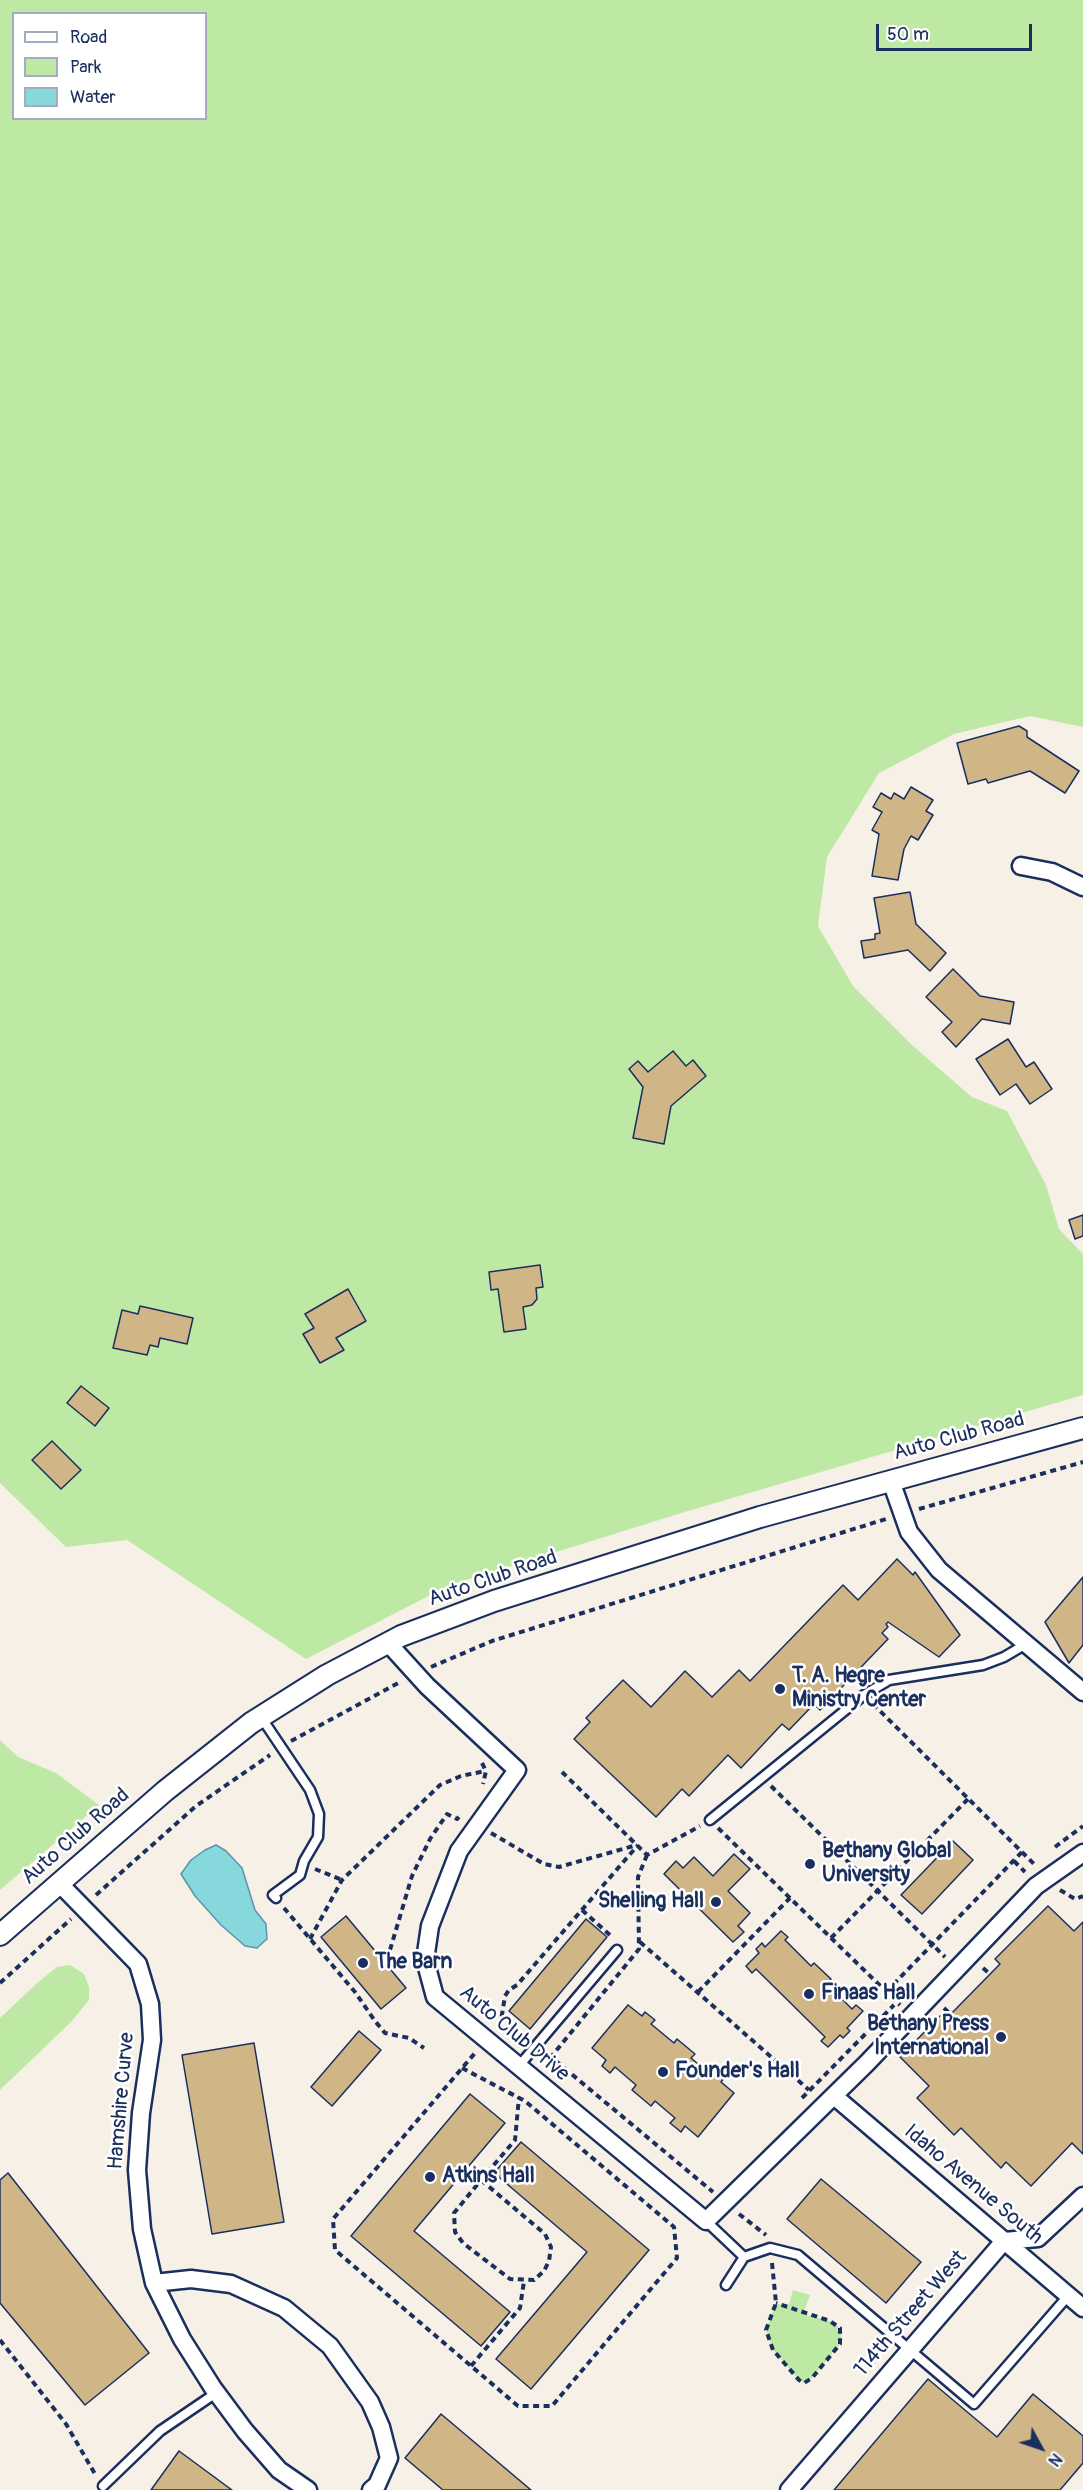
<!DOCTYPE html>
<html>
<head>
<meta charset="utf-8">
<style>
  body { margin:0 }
  #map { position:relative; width:1083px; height:2490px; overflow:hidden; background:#f6f0e7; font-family:Pangolin,sans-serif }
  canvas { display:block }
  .legend { position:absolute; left:12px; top:12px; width:195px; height:108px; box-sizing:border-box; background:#fff; border:2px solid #a4acbf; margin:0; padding:8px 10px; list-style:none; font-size:18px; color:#1b2f5e }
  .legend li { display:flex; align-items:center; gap:12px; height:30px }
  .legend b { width:30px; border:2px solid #a4acbf }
  .north { position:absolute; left:1011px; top:2418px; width:60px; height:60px; -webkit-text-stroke:4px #fff; paint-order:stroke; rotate:130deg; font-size:16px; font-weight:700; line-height:24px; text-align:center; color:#1b2f5e }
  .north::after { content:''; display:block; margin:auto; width:21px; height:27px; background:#1b2f5e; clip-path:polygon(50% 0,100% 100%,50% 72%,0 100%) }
  .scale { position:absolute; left:876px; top:24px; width:156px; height:27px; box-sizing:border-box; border:3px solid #1b2f5e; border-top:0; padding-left:8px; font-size:18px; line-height:21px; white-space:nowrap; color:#1b2f5e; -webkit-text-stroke:4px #fff; paint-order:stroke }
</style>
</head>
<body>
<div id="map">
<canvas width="1083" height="2490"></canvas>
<ul class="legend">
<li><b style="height:8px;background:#fff"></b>Road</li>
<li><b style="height:16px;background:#bee9a5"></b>Park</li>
<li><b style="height:16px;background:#86d8dc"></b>Water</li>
</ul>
<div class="north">N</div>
<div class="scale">50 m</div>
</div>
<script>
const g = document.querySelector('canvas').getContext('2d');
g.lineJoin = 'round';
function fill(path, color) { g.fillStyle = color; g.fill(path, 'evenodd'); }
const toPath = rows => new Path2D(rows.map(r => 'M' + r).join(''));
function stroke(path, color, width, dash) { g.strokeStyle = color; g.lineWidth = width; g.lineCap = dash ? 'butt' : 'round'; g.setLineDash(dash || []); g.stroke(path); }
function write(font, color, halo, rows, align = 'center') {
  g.font = font + ' Pangolin,sans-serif'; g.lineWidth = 5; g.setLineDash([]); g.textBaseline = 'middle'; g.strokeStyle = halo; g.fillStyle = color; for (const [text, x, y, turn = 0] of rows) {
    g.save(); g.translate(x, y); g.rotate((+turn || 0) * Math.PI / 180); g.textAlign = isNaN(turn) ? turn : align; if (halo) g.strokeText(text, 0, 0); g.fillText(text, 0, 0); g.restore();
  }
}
fill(toPath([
  [0,0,1083,0,1083,727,1030,716,954,734,879,773,827,857,818,926,853,986,913,1046,972,1097,1007,1111,1046,1185,1059,1229,1083,1254,1083,1395,688,1511,450,1585,306,1659,127,1540,66,1547,0,1483],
  [14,14,206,14,206,118,14,118],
  [0,1740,18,1757,56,1773,99,1805,0,1890],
  [70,1965,84,1974,89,1987,89,2000,71,2022,0,2090,0,2018,36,1984,57,1967],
  [793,2290,810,2295,803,2314,830,2321,840,2328,841,2336,840,2344,812,2378,804,2383,799,2380,773,2350,766,2330,776,2303,788,2307]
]), '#bee9a5');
const water = toPath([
  [216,1845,226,1851,242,1868,255,1910,266,1924,267,1939,257,1948,245,1946,221,1925,195,1896,181,1874,191,1860,205,1850,216,1845]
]);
fill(water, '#86d8dc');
stroke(water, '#5b94aa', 1.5);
const building = toPath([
  [1019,726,1027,731,1027,737,1079,771,1065,793,1030,771,988,783,986,779,968,784,957,743,1019,726],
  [911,787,933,800,926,811,933,815,918,840,911,836,904,849,898,880,872,876,879,834,872,830,882,812,873,807,881,793,891,799,894,793,904,799,911,787],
  [910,892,916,924,946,953,930,971,908,950,864,958,861,941,875,939,875,934,880,933,874,898,910,892],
  [953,969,980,996,1014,1002,1010,1024,982,1019,956,1047,942,1032,952,1022,926,997,953,969],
  [1008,1039,1026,1067,1034,1062,1052,1089,1030,1104,1016,1084,1000,1095,976,1059,1008,1039],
  [673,1051,686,1066,693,1060,706,1076,671,1106,664,1144,633,1138,643,1087,629,1069,638,1061,648,1072,673,1051],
  [1083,1215,1083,1236,1075,1239,1069,1220,1083,1215],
  [540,1265,543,1287,536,1288,537,1299,532,1305,523,1307,526,1329,504,1332,498,1289,491,1290,489,1272,540,1265],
  [348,1289,366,1321,336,1338,344,1350,320,1363,303,1334,314,1328,305,1314,348,1289],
  [140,1306,193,1318,187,1344,160,1338,158,1347,150,1345,147,1355,113,1348,122,1310,138,1314,140,1306],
  [81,1386,109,1408,95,1426,67,1403,81,1386],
  [52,1441,81,1470,61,1489,32,1460,52,1441],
  [897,1559,913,1575,915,1572,960,1635,939,1657,888,1622,886,1624,888,1627,882,1633,888,1639,820,1710,814,1704,789,1730,782,1724,741,1768,728,1755,689,1796,682,1789,656,1817,574,1739,590,1722,586,1718,623,1680,651,1707,685,1671,712,1697,739,1670,750,1681,843,1585,858,1600,897,1559],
  [1083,1577,1083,1645,1069,1663,1045,1622,1083,1577],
  [953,1841,973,1860,922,1914,901,1895,953,1841],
  [734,1854,750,1869,728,1891,750,1913,738,1926,744,1932,733,1942,664,1874,676,1861,683,1868,694,1857,713,1876,734,1854],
  [1048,1906,1074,1931,1083,1922,1083,2154,1072,2143,1031,2186,1006,2162,1001,2168,961,2128,954,2135,917,2098,929,2086,900,2057,942,2014,947,2018,1000,1964,995,1959,1048,1906],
  [346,1916,406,1988,381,2009,321,1937,346,1916],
  [586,1919,607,1937,530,2029,509,2011,586,1919],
  [781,1931,788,1937,785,1940,811,1966,814,1963,831,1979,827,1984,852,2009,856,2005,863,2011,847,2028,850,2031,843,2038,840,2035,828,2047,821,2041,825,2037,756,1969,752,1973,746,1966,759,1953,756,1949,762,1943,765,1947,781,1931],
  [628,2005,642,2016,645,2012,655,2020,651,2024,674,2043,677,2039,695,2054,691,2058,711,2075,715,2071,724,2078,721,2082,734,2093,698,2137,685,2126,681,2132,670,2123,675,2118,655,2101,651,2106,632,2090,636,2085,615,2067,610,2073,602,2066,606,2060,592,2048,628,2005],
  [359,2031,381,2050,332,2106,311,2087,359,2031],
  [254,2043,284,2222,212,2234,182,2055,254,2043],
  [470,2094,505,2123,414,2231,510,2312,481,2346,351,2236,470,2094],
  [521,2142,649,2250,531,2389,496,2359,587,2252,494,2173,521,2142],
  [8,2173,149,2353,85,2405,0,2303,0,2180,8,2173],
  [821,2179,921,2262,886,2303,787,2219,821,2179],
  [928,2379,997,2437,1033,2394,1083,2436,1083,2463,1060,2490,834,2490,928,2379],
  [441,2414,531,2490,443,2490,405,2458,441,2414],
  [179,2451,232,2490,151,2490,179,2451]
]);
fill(building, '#d0b686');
stroke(building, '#1b2f5e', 1.5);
const service = toPath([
  [261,1717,310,1790,319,1814,318,1837,304,1861,300,1875,273,1895,276,1898],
  [710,1820,864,1695,889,1680,983,1665,1004,1657,1026,1644],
  [518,2067,617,1950],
  [706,2221,744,2257,726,2285],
  [744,2257,770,2248,798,2255,974,2404,1068,2296],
  [103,2486,160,2431,216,2393]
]);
const minor = toPath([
  [1021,866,1052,872,1083,887],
  [891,1481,909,1532,939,1570,1083,1692],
  [388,1643,427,1686,517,1770,459,1851,430,1926,425,1960,435,1997,706,2221,867,2063,1036,1886,1083,1853],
  [59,1883,138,1964,150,2004,152,2040,141,2113,137,2170,142,2229,154,2283,191,2279,231,2284,284,2308,330,2346,370,2402,381,2427,389,2458,377,2485,371,2490],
  [834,2096,1083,2308],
  [154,2283,182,2339,213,2388,245,2431,279,2470,308,2490],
  [789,2490,1004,2241,1038,2238,1083,2196]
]);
const tertiary = toPath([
  [0,1935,165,1791,251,1723,327,1675,401,1636,494,1601,760,1517,1083,1428]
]);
stroke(service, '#1b2f5e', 13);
stroke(minor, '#1b2f5e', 21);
stroke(tertiary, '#1b2f5e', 24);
stroke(toPath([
  [919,1509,1083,1462],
  [431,1667,492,1641,886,1519],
  [873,1704,1036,1866],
  [291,1741,400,1682],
  [482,1763,486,1771,483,1784],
  [562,1772,647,1855,700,1826],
  [771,1786,945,1957],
  [718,1828,900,2005],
  [491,1833,544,1864,559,1867,637,1845],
  [1055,1847,1083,1826],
  [647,1855,638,1877,639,1949,551,2057,713,2192],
  [1014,1861,1025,1872],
  [315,1869,342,1880],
  [1060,1890,1075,1899,1083,1896],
  [96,1895,196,1806,270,1755],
  [284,1908,355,1992,375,2021,385,2033,409,2038,424,2048],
  [582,1910,612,1937],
  [831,1938,968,1799],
  [310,1939,342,1880,440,1785,461,1776,485,1771],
  [640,1942,809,2090],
  [390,1950,412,1876,430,1839,447,1814,457,1819,459,1817],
  [983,1968,990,1974],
  [0,1983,71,1919],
  [698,1992,790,1898],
  [886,1992,1022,1852],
  [944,2008,950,2014],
  [500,2027,505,1996,509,1990,517,1985,638,1845],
  [462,2068,525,2101,674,2227,677,2258,552,2406,518,2406,335,2250,333,2219,475,2053],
  [802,2098,894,2005],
  [481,2180,545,2234,551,2247,549,2261,544,2271,534,2280,510,2279,463,2243,455,2232,454,2213,481,2180,515,2140,519,2097],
  [739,2214,766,2235],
  [772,2263,776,2303,766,2330,773,2350,799,2380,804,2383,812,2378,840,2344,840,2328,830,2321,776,2303],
  [0,2340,66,2424,95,2474],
  [471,2366,520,2308,524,2281]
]), '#1b2f5e', 4, [6, 4.5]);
stroke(service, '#fff', 8);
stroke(minor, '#fff', 16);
stroke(tertiary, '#fff', 20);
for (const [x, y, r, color] of [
  [780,1689,6,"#1b2f5e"],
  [810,1864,6,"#1b2f5e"],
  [716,1902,6,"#1b2f5e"],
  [363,1963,6,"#1b2f5e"],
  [809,1994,6,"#1b2f5e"],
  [1001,2037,6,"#1b2f5e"],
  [663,2072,6,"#1b2f5e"],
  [430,2177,6,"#1b2f5e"]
]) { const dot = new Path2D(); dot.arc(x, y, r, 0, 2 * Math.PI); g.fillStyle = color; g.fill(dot); stroke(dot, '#fff', 2); }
write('21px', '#1b2f5e', '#fff', [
  ["Auto Club Road",959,1437,-15],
  ["Auto Club Road",493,1579,-19],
  ["Auto Club Road",76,1837,-41],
  ["Auto Club Drive",514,2034,40],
  ["Hamshire Curve",122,2101,-85],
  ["Idaho Avenue South",973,2185,40],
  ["114th Street West",911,2314,-49]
]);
write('bold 21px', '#1b2f5e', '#fff', [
  ["T. A. Hegre",792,1677],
  ["Ministry Center",792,1701],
  ["Bethany Global",822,1852],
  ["University",822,1876],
  ["Shelling Hall",704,1902,"right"],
  ["The Barn",375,1963],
  ["Finaas Hall",821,1994],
  ["Bethany Press",989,2025,"right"],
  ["International",989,2049,"right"],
  ["Founder's Hall",675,2072],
  ["Atkins Hall",442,2177]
], 'left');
</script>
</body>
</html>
